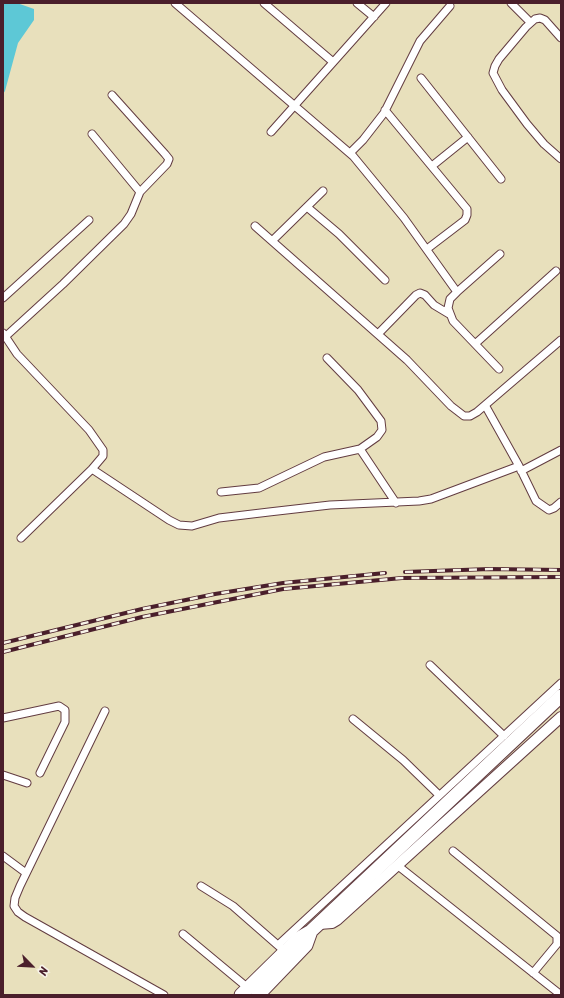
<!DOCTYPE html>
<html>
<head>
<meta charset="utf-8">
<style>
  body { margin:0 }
  #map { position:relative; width:564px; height:998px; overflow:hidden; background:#e8e0bc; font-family:Sriracha,sans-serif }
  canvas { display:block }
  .frame { position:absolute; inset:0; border:4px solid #4a1f2b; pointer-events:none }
  .north { position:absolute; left:12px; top:946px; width:40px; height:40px; -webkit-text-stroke:3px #f7f3e8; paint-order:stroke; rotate:114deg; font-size:11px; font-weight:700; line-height:16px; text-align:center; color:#4a1f2b }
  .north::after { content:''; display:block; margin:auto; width:14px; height:18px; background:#4a1f2b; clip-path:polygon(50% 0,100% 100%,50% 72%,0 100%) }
</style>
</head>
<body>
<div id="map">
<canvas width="564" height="998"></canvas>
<div class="frame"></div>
<div class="north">N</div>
</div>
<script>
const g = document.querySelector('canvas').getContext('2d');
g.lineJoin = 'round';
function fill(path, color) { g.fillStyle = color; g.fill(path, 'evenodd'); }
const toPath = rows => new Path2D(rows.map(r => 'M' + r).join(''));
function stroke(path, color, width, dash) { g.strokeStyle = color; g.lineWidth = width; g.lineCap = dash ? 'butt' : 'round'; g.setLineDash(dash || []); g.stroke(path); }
fill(toPath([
  [3,3,17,3,34,9,34,20,18,43,5,91,3,94]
]), '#5dc8d6');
const street = toPath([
  [175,3,353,156,404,218,457,292],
  [264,3,333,62],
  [357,3,374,17],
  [511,3,530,22],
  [561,38,545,20,540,18,535,19,526,27,499,59,495,66,493,73,502,90,527,124,544,144,561,159],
  [421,78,501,179],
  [385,110,467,209,467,215,465,220,427,249],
  [271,132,386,3],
  [92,134,140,192],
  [350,153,363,140,384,113,420,41,450,6],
  [432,166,468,137],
  [307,207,339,234,385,280],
  [255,226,407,360,451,406,464,416,470,416,477,412,561,340],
  [272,241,323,191],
  [3,298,89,220],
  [3,333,17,354,89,430,103,450,103,456,92,469,21,538],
  [378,334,416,295,420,293,425,295,434,305,449,314],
  [5,337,63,284,124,224,131,214,140,192,167,164,169,159,165,154,112,95],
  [475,344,556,271],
  [499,369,453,321,448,308,450,299,457,292,500,254],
  [485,405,519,466,536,501,549,510,554,508,561,502],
  [360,449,396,503],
  [92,469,169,520,179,525,192,526,219,518,269,512,330,505,419,501,431,499,519,466],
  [521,471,561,450],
  [221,492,259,488,324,457,360,449,377,437,382,430,381,421,358,390,327,358],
  [430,665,504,736],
  [105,711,20,886,15,898,14,906,18,912,25,917,164,995],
  [3,718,59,706,65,710,65,722,40,773],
  [353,719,403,760,439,795],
  [3,775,27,783],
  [453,851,557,936,557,944,533,973],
  [3,856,26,873],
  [397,865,561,995],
  [201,886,233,906,281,948],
  [183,934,248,988],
  [278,945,561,683]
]);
const secondary = toPath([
  [319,924,332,923,337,920,561,717]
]);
const highway = toPath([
  [241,995,299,938,311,931,561,696],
  [258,995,306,945,311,931]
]);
stroke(street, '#623c41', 9);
stroke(secondary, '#623c41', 12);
stroke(highway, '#623c41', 15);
stroke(street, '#fff', 7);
stroke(secondary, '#fff', 10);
stroke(highway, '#fff', 13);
const rail = toPath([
  [405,572,490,569,561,570],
  [3,643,142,609,215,594,283,583,385,573],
  [3,652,142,617,283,589,402,578,561,577]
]);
stroke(rail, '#4a1f2b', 4);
stroke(rail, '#f7f3e8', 2.5, [8]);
</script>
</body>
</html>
